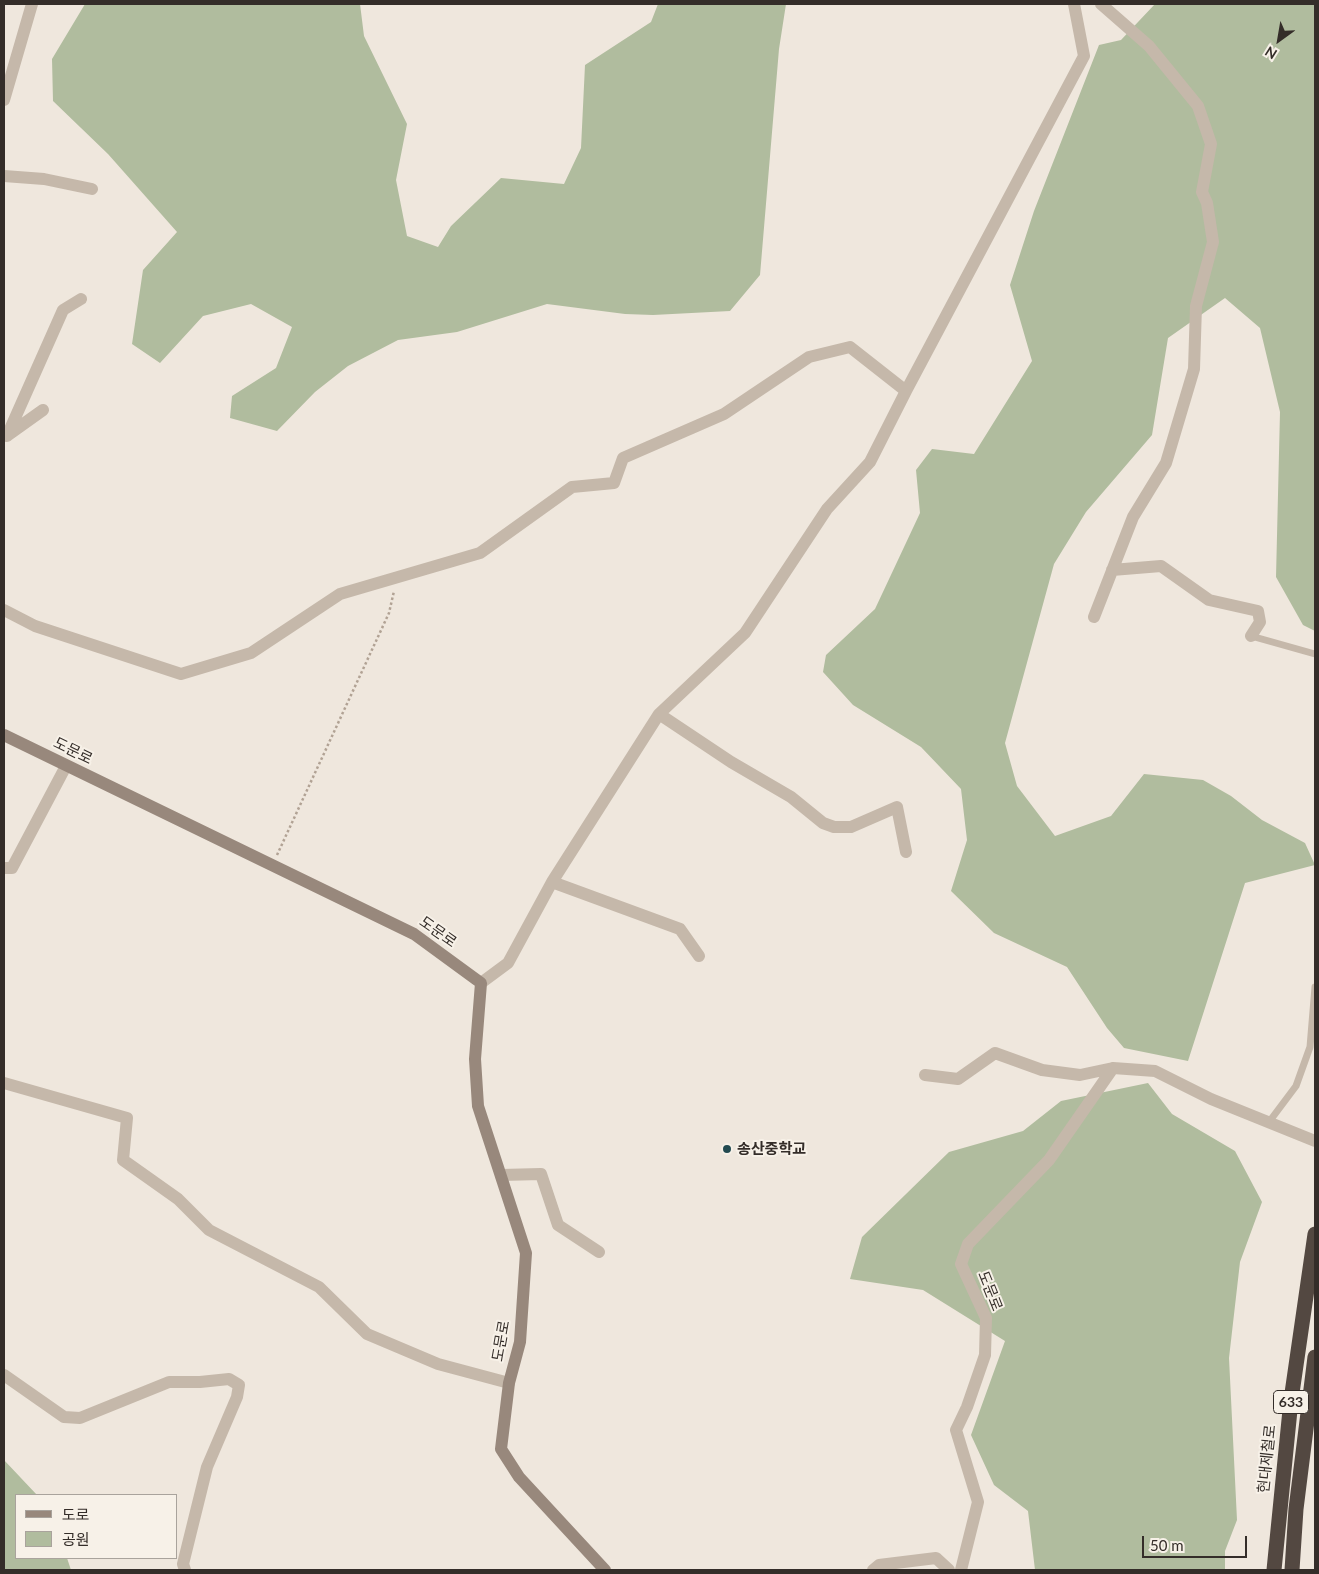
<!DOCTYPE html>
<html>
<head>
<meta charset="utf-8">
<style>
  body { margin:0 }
  #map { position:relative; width:1319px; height:1574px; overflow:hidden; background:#efe7dd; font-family:Lato,"Noto Sans KR",sans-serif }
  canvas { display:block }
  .frame { position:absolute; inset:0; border:5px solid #342d29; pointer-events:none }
  .legend { position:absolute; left:15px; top:1494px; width:162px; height:65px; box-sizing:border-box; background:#f7f1e8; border:1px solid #a9a39c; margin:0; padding:6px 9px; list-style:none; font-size:15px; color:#342d29 }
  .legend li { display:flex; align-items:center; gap:10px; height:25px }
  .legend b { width:25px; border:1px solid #a9a39c }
  .north { position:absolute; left:1254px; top:15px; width:50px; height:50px; -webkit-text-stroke:4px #f7f1e8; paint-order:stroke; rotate:212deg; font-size:14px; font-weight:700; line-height:20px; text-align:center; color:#342d29 }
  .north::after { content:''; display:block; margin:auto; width:18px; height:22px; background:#342d29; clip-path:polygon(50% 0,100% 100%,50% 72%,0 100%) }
  .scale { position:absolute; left:1142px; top:1536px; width:105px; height:22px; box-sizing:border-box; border:2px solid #342d29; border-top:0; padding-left:6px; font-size:15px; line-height:18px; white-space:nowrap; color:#342d29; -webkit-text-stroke:4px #f7f1e8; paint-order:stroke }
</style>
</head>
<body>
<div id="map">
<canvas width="1319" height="1574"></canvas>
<div class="frame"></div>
<ul class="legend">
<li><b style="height:6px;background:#98887c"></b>도로</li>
<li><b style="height:14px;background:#b0bc9e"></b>공원</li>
</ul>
<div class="north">N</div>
<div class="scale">50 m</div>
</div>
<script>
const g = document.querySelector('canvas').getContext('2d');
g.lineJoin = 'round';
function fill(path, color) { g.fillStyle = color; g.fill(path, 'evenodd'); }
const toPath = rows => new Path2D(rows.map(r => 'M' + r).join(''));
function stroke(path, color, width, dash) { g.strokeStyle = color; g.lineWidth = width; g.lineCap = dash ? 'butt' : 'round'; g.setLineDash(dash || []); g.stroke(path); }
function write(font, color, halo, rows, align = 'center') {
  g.font = font + ' Lato,"Noto Sans KR",sans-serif'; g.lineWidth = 4; g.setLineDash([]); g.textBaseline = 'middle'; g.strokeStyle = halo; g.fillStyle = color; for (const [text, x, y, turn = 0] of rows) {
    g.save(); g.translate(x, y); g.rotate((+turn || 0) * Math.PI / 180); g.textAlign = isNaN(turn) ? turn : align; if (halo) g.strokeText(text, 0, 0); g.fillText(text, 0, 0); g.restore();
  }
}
fill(toPath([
  [85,4,360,4,364,36,407,124,396,180,407,236,438,247,451,226,501,178,564,184,581,148,585,65,651,22,658,4,786,4,779,49,760,275,730,311,653,315,625,314,547,304,457,332,398,340,348,366,315,392,277,431,230,418,232,396,276,368,292,327,251,304,203,316,160,363,132,344,143,270,177,232,108,154,53,101,52,59],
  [1155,4,1315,4,1315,631,1303,625,1276,577,1280,412,1260,328,1225,298,1168,338,1152,435,1086,512,1054,564,1005,743,1017,786,1055,836,1111,816,1144,774,1203,780,1231,796,1262,820,1305,843,1315,865,1245,883,1188,1061,1124,1048,1107,1028,1067,967,994,933,951,891,967,840,961,789,921,747,853,705,823,672,826,655,875,609,920,513,916,470,932,449,974,454,1032,361,1010,285,1034,211,1099,45,1121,40],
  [1148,1083,1172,1114,1235,1151,1262,1202,1240,1262,1229,1358,1237,1520,1225,1551,1225,1570,1035,1570,1028,1511,994,1485,971,1435,1005,1341,923,1290,850,1279,862,1237,949,1152,1023,1131,1061,1101],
  [4,1460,37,1495,16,1495,16,1558,67,1558,71,1570,4,1570]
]), '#b0bc9e');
stroke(toPath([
  [277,855,389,613,394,591]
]), '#b1a294', 2.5, [2.5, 2.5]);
stroke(toPath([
  [1251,636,1315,654],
  [1269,1122,1296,1086,1310,1047,1315,987]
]), '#c5b8aa', 7);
stroke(toPath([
  [4,100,32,4],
  [4,176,44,179,92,189],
  [906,391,1084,56,1074,4],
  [8,435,43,410],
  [7,436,63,310,81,299],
  [1112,570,1161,566,1209,600,1258,611,1260,622,1251,636],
  [4,610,35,626,181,674,251,653,340,594,480,553,572,487,614,483,623,458,724,414,809,357,850,347,906,391,870,462,827,509,745,633,659,714,731,762,791,797,823,823,834,827,851,827,897,807,906,852],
  [1094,617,1133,517,1166,463,1194,369,1196,306,1213,242,1207,203,1202,192,1211,144,1198,106,1149,46,1101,4],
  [659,714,552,882,680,929,699,956],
  [4,868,12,868,66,766],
  [481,983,508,963,552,882],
  [925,1075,958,1079,995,1053,1042,1070,1080,1075,1113,1068,1155,1071,1211,1099,1315,1141],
  [4,1083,127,1118,123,1160,178,1199,209,1230,319,1287,367,1334,438,1364,509,1383],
  [501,1175,541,1174,558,1225,599,1252],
  [4,1375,64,1417,80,1418,169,1382,200,1382,229,1379,239,1385,237,1397,207,1467,183,1564,185,1570],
  [873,1570,879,1565,936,1558,949,1570],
  [961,1570,978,1502,956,1430,967,1407,985,1355,986,1318,961,1264,968,1244,1049,1160,1113,1068]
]), '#c5b8aa', 12);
stroke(toPath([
  [4,735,414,934,481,983,475,1059,478,1106,526,1253,520,1342,509,1383,501,1449,519,1477,605,1570]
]), '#98887c', 12);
stroke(toPath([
  [1274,1570,1291,1400,1315,1234],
  [1292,1570,1296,1509,1315,1357]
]), '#534841', 15);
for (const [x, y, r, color] of [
  [727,1149,5,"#234a50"]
]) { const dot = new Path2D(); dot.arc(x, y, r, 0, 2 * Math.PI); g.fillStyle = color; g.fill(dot); stroke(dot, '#f7f1e8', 2); }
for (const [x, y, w] of [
  [1291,1402,35]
]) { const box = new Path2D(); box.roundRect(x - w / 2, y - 11.5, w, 23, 4); g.fillStyle = '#f7f1e8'; g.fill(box); stroke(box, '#342d29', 1); }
write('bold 14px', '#342d29', null, [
  ["633",1291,1402]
]);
write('15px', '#342d29', '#f7f1e8', [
  ["도문로",73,751,26],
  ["도문로",438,932,35],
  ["도문로",990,1291,68],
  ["도문로",501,1341,-80],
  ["현대제철로",1267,1459,-84]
]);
write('bold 15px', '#342d29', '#f7f1e8', [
  ["송산중학교",737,1149]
], 'left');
</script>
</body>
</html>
